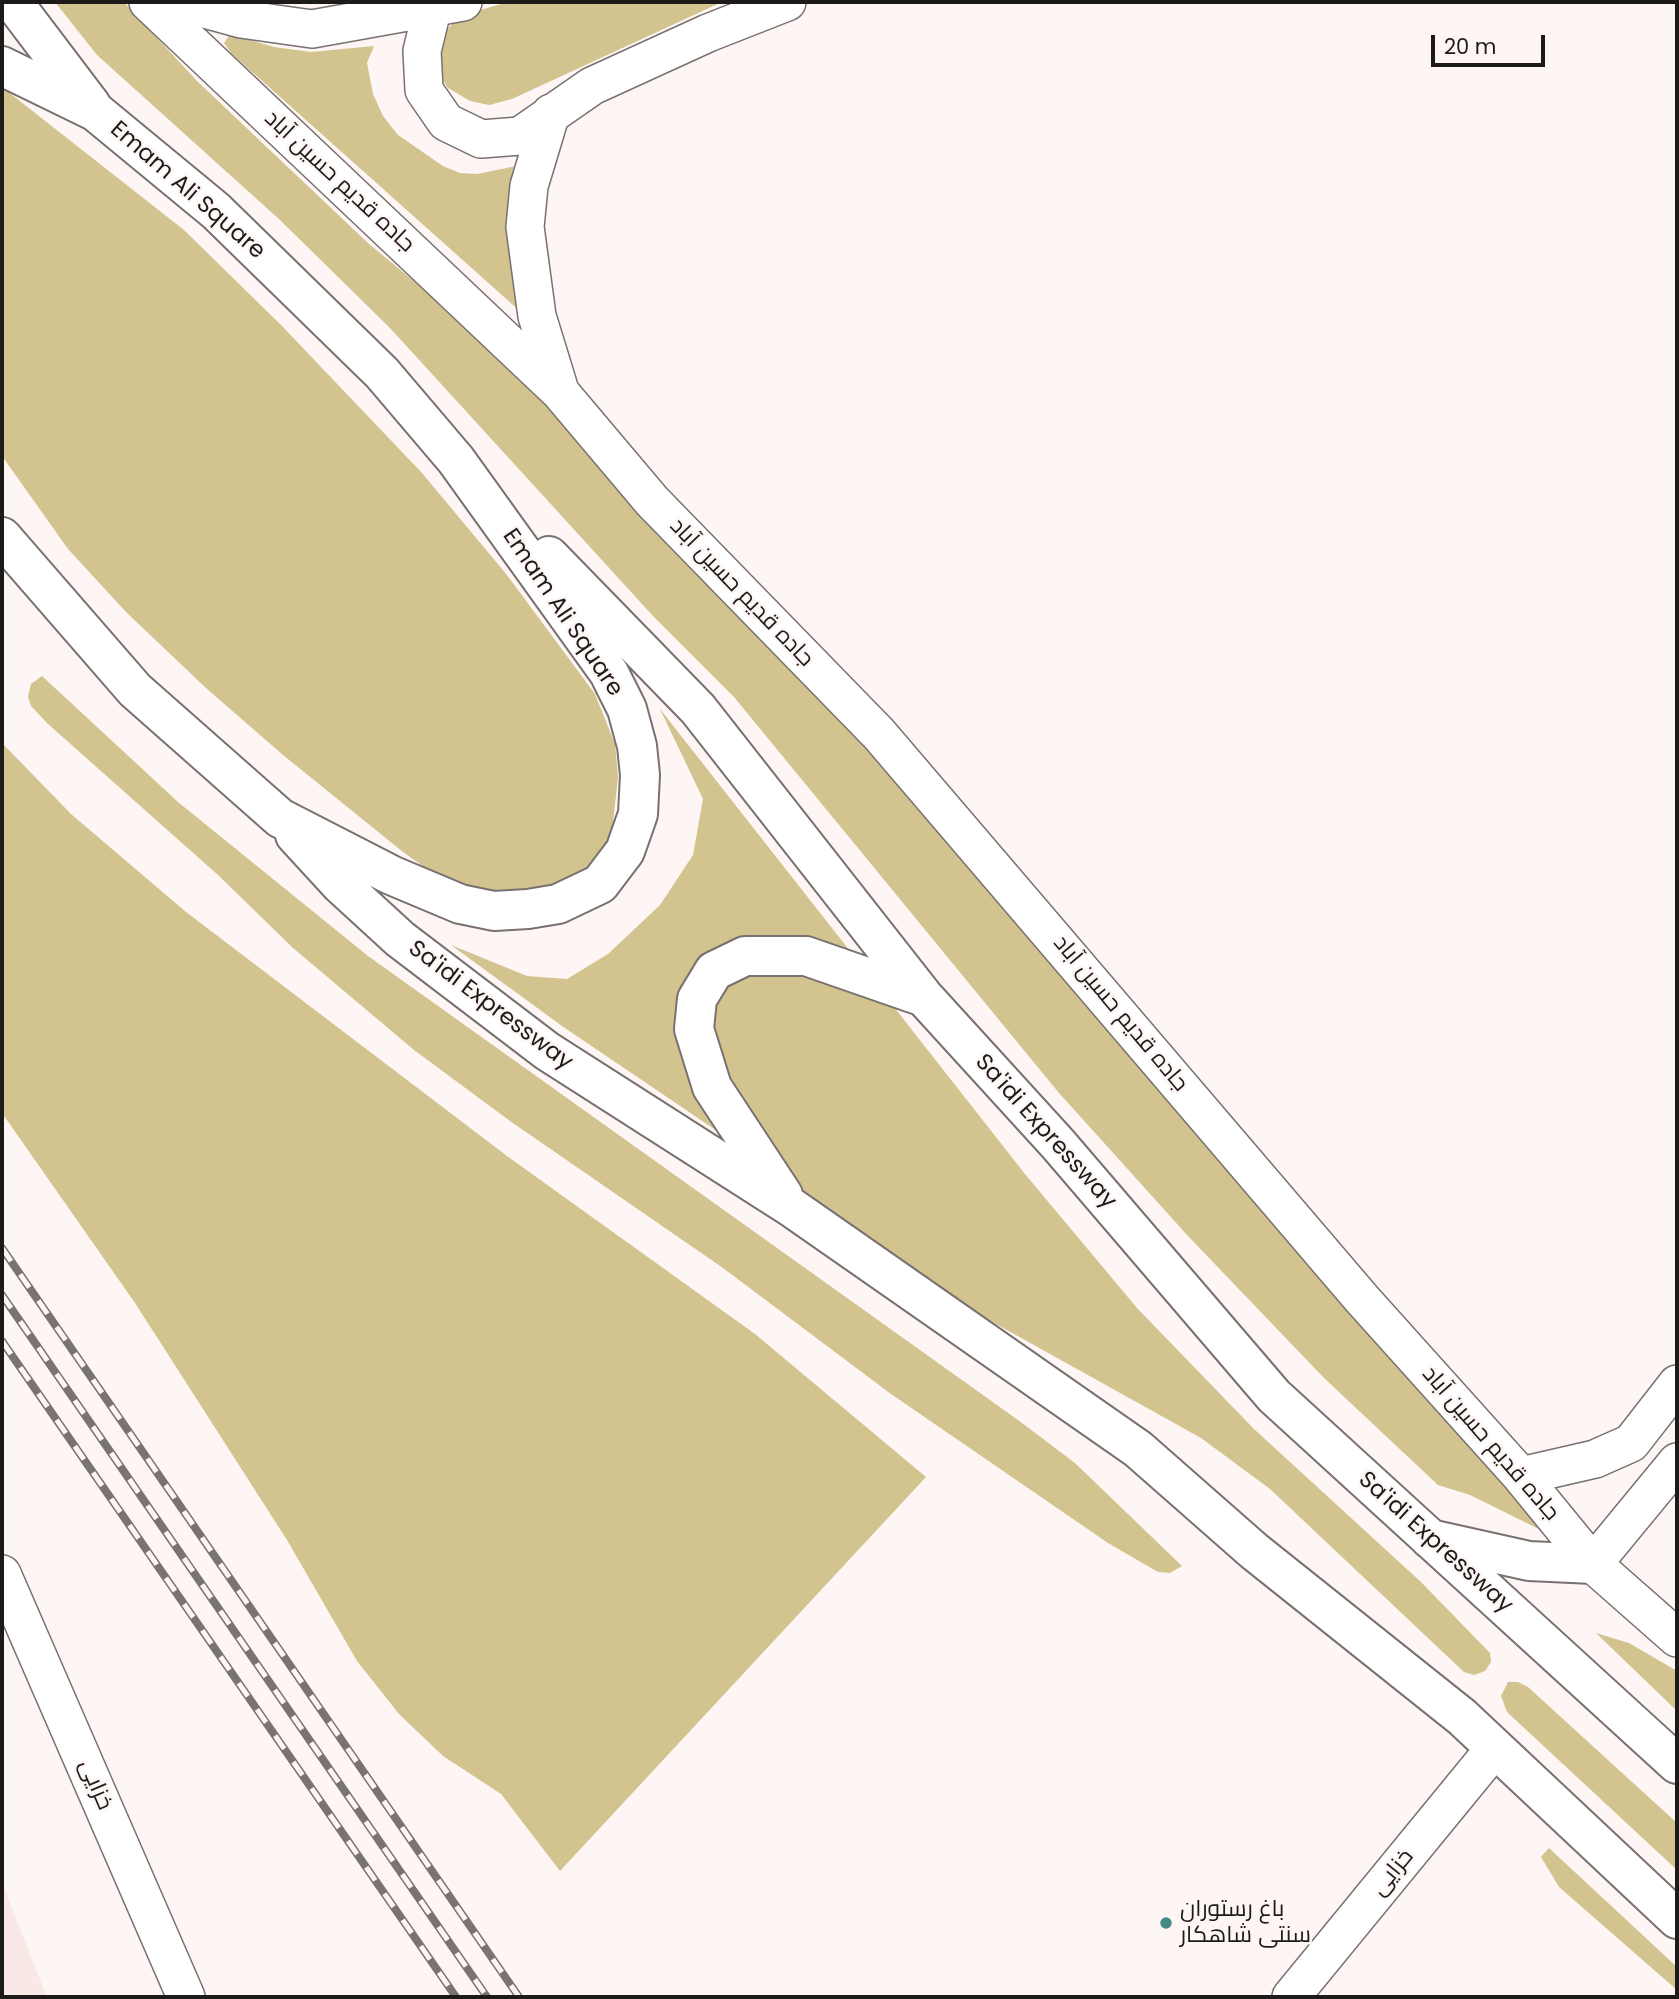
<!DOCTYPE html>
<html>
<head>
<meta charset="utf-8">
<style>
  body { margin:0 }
  #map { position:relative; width:1679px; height:1999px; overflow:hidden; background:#fdf6f4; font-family:Poppins,sans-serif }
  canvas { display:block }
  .frame { position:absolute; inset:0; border:4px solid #1d1a1a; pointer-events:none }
  .scale { position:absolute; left:1431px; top:35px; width:114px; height:32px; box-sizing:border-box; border:4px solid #1d1a1a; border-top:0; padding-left:9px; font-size:21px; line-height:24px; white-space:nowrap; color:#1d1a1a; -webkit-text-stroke:5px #fdf6f4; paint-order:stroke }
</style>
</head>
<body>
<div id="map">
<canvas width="1679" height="1999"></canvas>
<div class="frame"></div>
<div class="scale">20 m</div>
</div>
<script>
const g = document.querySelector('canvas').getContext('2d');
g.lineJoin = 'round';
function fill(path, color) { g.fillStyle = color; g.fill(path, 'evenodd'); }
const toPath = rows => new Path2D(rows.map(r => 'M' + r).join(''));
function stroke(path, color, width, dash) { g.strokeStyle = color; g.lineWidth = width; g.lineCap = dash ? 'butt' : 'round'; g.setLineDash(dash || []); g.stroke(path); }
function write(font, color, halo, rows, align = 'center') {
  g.font = font + ' Poppins,Cairo,sans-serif'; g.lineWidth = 5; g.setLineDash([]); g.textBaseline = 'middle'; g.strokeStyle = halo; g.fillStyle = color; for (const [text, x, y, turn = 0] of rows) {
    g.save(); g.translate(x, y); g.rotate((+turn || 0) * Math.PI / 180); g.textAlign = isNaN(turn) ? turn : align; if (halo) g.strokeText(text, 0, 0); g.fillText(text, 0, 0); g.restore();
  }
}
fill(toPath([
  [2,1883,37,1972,47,1997,2,1997]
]), '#f9e9e6');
fill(toPath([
  [55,2,124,2,197,81,368,243,599,435,1551,1535,1470,1495,1438,1485,1324,1378,1188,1236,1059,1093,734,697,653,616,390,328,280,220,97,55],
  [508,2,722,2,512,99,489,105,470,101,448,88,438,73,442,35,460,16],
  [230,34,274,47,311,52,374,46,367,63,373,94,383,116,398,135,443,166,460,173,477,174,516,166,509,197,507,232,522,313,232,54,224,43],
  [2,87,184,230,282,326,422,473,507,575,595,694,615,744,618,777,611,842,588,871,561,887,503,898,444,881,403,852,283,755,206,688,127,613,68,549,2,456],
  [42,676,178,802,368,956,1018,1420,1075,1463,1182,1566,1170,1573,1158,1572,1108,1543,891,1394,723,1268,510,1121,414,1050,293,948,218,875,48,724,31,706,28,697,31,684],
  [660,709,1025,1174,1137,1308,1254,1429,1421,1582,1490,1653,1491,1662,1485,1671,1474,1675,1464,1672,1270,1489,1201,1438,962,1305,782,1175,562,1026,451,945,527,976,567,979,608,954,660,905,693,855,703,799],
  [2,743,71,814,186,912,507,1156,755,1334,926,1477,560,1871,501,1794,443,1756,399,1714,357,1661,287,1540,135,1303,2,1113],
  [1596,1633,1629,1643,1677,1671,1677,1711],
  [1508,1682,1518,1682,1528,1687,1677,1823,1677,1870,1507,1712,1501,1696],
  [1549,1848,1677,1967,1677,1990,1559,1887,1541,1857]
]), '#d3c38e');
const minor = toPath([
  [148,2,560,392,652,501,879,734,1362,1299,1521,1476,1593,1564,1677,1638],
  [179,2,241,19,312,29,463,2],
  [432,10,422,51,424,90,446,122,481,139,520,136,592,86,708,33,787,2],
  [551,113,529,186,525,227,537,316,560,391],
  [1521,1476,1595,1459,1631,1443,1677,1384],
  [1593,1564,1677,1462],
  [2,1574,186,1997],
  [1291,1997,1495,1748]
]);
const highway = toPath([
  [13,2,91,105],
  [2,66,96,112,216,211,382,373,456,460,609,673,627,709,637,746,640,775,638,814,625,851,600,884,558,904,528,909,494,911,460,904,391,875,280,818,135,690,2,537],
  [549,556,698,709,924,997,1058,1144,1274,1396,1677,1764],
  [295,835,340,884,400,939,547,1051,791,1207,1138,1449,1254,1551,1462,1717,1677,1919],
  [783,1195,712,1087,694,1029,697,999,714,971,745,956,806,956,924,997],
  [1430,1539,1529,1561,1593,1564]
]);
stroke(minor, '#787170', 40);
stroke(highway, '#787170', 42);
stroke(minor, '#fff', 37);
stroke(highway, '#fff', 38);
const rail = toPath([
  [2,1248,519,1997],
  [2,1295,487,1997],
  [2,1341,456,1997]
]);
stroke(rail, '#797473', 8);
stroke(rail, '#fdf6f4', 5, [16]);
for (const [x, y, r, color] of [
  [1166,1923,7,"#438a82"]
]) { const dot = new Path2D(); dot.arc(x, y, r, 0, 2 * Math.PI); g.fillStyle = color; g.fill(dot); stroke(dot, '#fdf6f4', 2.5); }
write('23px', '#1d1a1a', '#fdf6f4', [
  ["جاده قدیم حسین آباد",339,182,43],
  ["Emam Ali Square",187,191,41],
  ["جاده قدیم حسین آباد",741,593,46],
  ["Emam Ali Square",562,613,56],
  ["Sa'idi Expressway",490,1006,37],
  ["جاده قدیم حسین آباد",1120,1014,50],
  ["Sa'idi Expressway",1045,1132,48],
  ["جاده قدیم حسین آباد",1490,1444,49],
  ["Sa'idi Expressway",1435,1543,42],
  ["خزایی",95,1785,67],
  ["خزایی",1393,1873,-51]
]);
write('23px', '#1d1a1a', '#fdf6f4', [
  ["باغ رستوران",1180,1910],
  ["سنتی شاهکار",1180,1936]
], 'left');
</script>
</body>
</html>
